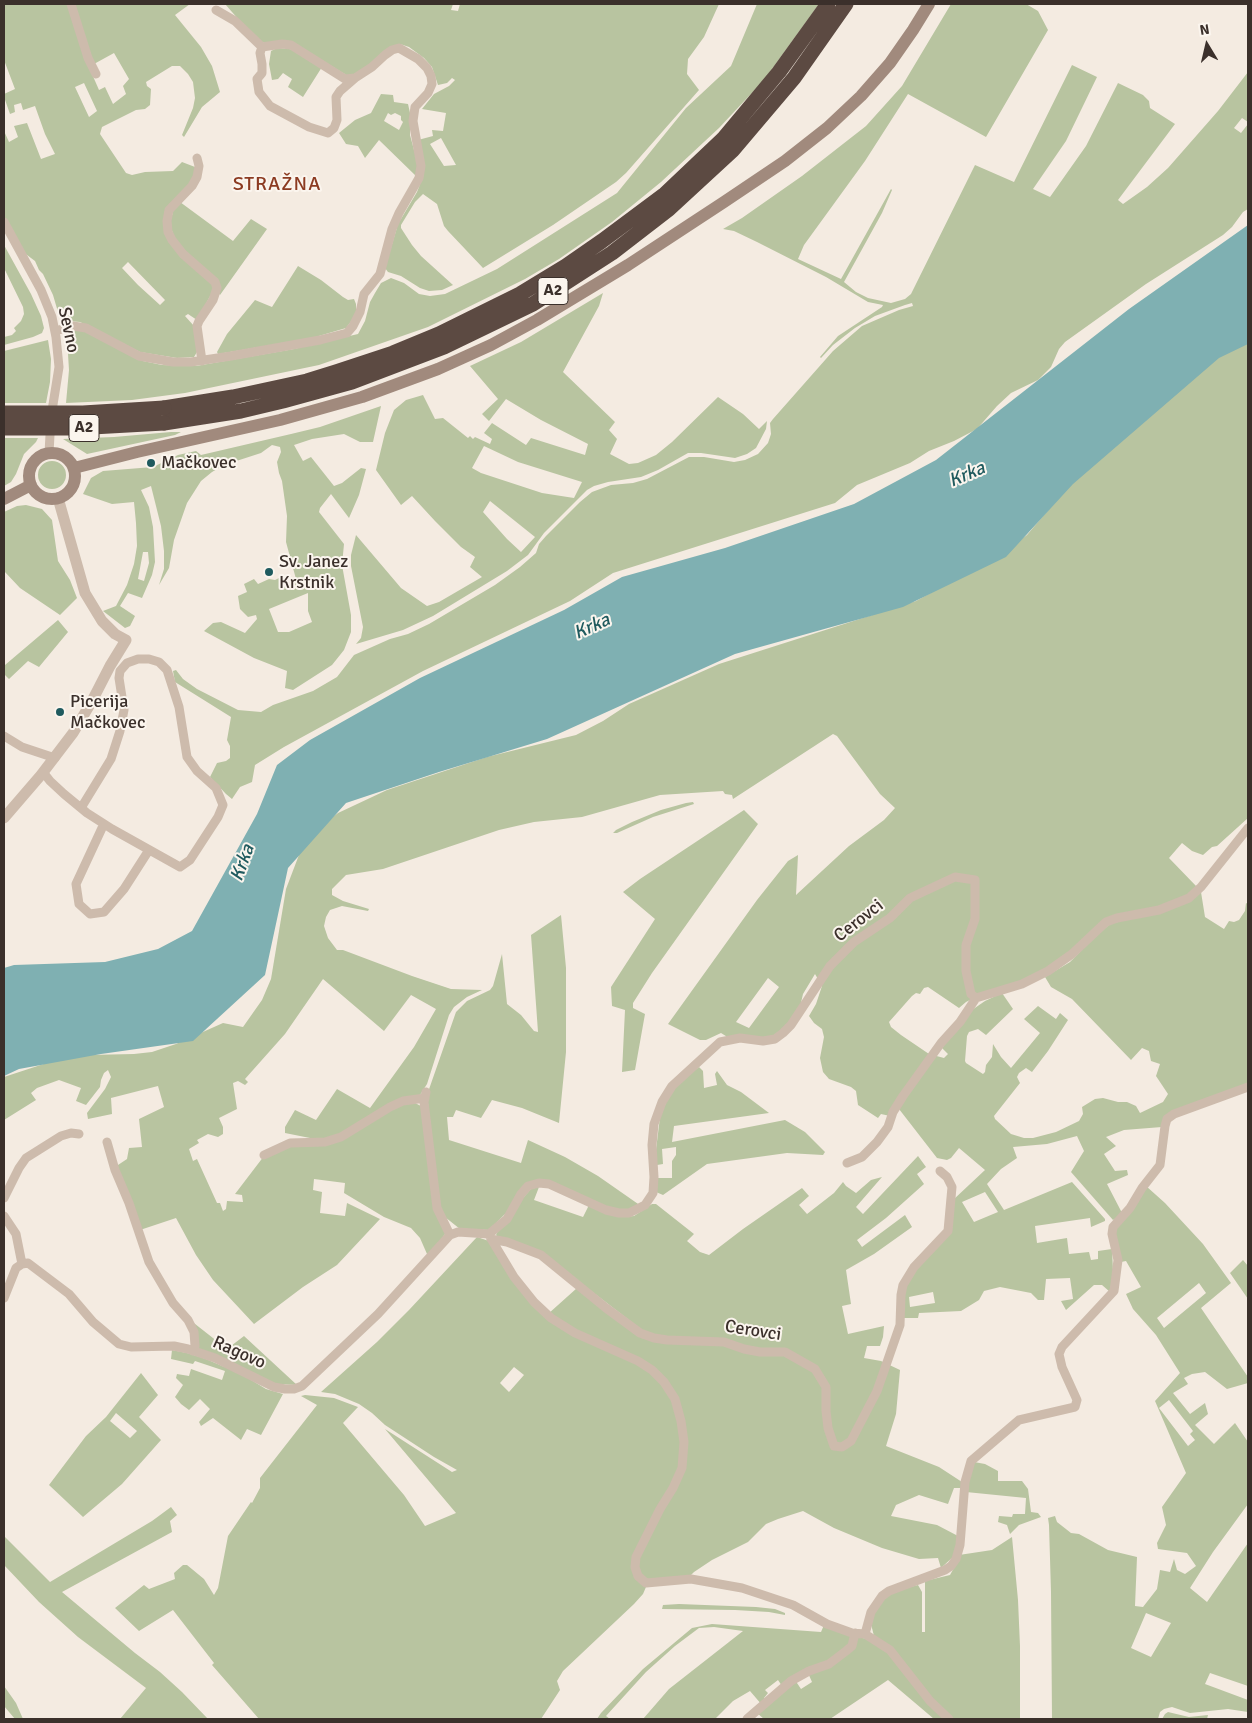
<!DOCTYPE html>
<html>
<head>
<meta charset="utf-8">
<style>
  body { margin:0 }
  #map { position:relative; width:1252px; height:1723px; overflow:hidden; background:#f4ebe1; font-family:Signika,sans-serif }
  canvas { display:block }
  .frame { position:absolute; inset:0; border:5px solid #3b302b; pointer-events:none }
  .north { position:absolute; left:1182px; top:20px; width:50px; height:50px; -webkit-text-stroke:4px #fbf5ee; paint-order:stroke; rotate:351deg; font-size:14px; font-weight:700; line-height:20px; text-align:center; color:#3b302b }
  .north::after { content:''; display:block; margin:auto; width:18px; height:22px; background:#3b302b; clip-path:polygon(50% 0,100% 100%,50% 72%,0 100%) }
</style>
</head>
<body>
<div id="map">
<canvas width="1252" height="1723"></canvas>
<div class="frame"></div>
<div class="north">N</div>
</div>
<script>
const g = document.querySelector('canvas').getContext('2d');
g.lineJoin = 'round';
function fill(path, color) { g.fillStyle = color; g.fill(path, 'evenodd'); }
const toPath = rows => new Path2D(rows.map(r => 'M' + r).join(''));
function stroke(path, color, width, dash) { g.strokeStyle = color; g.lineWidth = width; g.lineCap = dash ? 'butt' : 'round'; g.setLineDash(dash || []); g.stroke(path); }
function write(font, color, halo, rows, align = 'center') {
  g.font = font + ' Signika,sans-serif'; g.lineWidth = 4; g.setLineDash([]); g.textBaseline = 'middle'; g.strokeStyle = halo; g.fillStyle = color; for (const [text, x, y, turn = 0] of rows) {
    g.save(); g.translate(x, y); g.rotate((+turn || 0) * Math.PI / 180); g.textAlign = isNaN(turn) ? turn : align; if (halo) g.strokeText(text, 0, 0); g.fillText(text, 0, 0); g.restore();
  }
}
fill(toPath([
  [4,4,69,4,92,74,99,90,105,87,113,104,126,94,123,86,129,79,114,53,94,64,74,4,190,4,175,15,201,47,212,66,220,92,202,107,184,137,182,135,193,108,195,98,193,82,188,74,180,66,172,66,146,82,147,86,151,89,150,105,145,109,136,110,102,127,100,134,126,173,132,175,145,172,173,171,182,162,195,167,193,182,178,196,166,229,213,284,214,289,197,320,188,314,185,316,194,326,197,352,194,357,177,358,140,352,80,322,69,321,58,312,53,295,43,274,39,270,35,261,23,252,4,216,4,131,9,142,18,137,14,126,27,123,41,159,55,154,45,134,35,106,23,110,21,103,14,105,15,112,10,114,4,97,4,94,15,89,4,60],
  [84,83,97,111,89,117,75,87],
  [128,262,165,300,160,305,138,285,122,268],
  [225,4,453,4,451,10,458,11,460,4,719,4,704,37,688,59,687,74,699,90,626,173,616,182,553,225,483,268,448,231,444,226,437,204,423,194,415,202,401,225,401,228,412,245,421,256,453,285,442,290,429,291,420,288,401,276,388,272,385,268,398,224,417,192,424,174,424,166,418,140,433,136,432,130,443,131,446,113,422,109,434,94,449,86,455,80,452,78,447,83,438,85,432,67,424,58,409,47,400,44,362,72,348,76,313,55,262,42,239,20],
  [441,138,456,165,444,166,430,144],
  [757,4,819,4,764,80,719,128,661,182,612,222,559,259,525,279,428,327,319,365,185,393,132,400,66,403,69,370,67,338,70,330,82,330,90,334,143,361,162,365,196,366,294,349,358,334,365,321,370,302,375,293,381,283,391,278,404,283,419,294,430,296,445,294,497,269,617,193,686,108,731,66],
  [951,4,1026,4,1038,11,1048,30,986,137,908,94,865,161,804,245,798,259,841,279,891,189,892,190,882,213,844,282,856,292,868,298,891,303,905,299,911,294,975,165,1014,182,1072,65,1097,77,1066,141,1033,189,1050,197,1086,146,1118,83,1143,95,1149,101,1150,108,1175,124,1118,200,1123,204,1147,187,1168,168,1218,111,1248,72,1248,122,1242,118,1234,128,1241,133,1248,124,1248,209,1243,212,1232,227,1223,235,1146,284,1065,342,1059,349,1051,367,1038,380,1011,393,997,406,977,429,954,441,929,451,910,463,857,485,835,503,613,573,570,601,423,671,284,747,255,765,252,782,240,787,232,799,226,794,210,777,217,763,226,761,230,758,230,746,227,740,231,717,175,682,173,671,176,670,183,679,197,689,238,710,261,712,273,705,313,691,337,677,354,655,390,639,408,634,429,624,495,585,520,567,536,553,539,544,546,536,580,502,592,492,611,485,633,483,647,479,689,457,704,457,734,462,745,460,758,454,768,443,771,434,770,423,773,419,833,351,862,326,899,310,913,306,912,303,905,305,875,316,855,328,833,345,821,358,820,357,838,336,882,307,883,305,868,302,826,277,757,242,734,231,723,229,742,218,802,176,866,126,902,86],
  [277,48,292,49,322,67,303,97,288,87,292,79,283,73,278,79,272,80,269,64,271,51],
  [381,94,393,95,394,102,408,104,410,113,410,135,417,161,417,177,379,140,365,158,358,146,346,144,339,133,355,120,371,113],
  [388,113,391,115,395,113,401,116,401,120,403,122,399,130,384,121],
  [180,202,233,241,251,219,267,229,220,295,200,267,174,238,170,223,174,208],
  [4,245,31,294,41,316,44,328,42,333,33,337,4,345,4,337,12,335,16,331,14,328,21,321,24,314,23,307,4,268],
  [298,266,321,280,343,297,348,300,354,299,356,304,356,315,346,328,312,338,218,354,217,352,227,334,255,300,272,307],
  [603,293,599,306,563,372,615,422,609,430,617,439,610,454,629,464,638,463,656,455,672,442,718,397,743,414,759,429,767,421,766,429,756,448,747,454,735,458,701,453,688,453,658,470,641,477,608,482,594,486,587,490,544,533,528,555,507,571,433,616,403,630,356,644,361,638,363,627,351,566,351,555,356,535,401,588,427,606,439,602,482,577,470,567,475,557,461,547,435,521,412,496,401,505,376,470,385,433,394,410,406,400,423,395,435,419,443,418,468,438,470,436,473,439,475,437,490,444,492,439,484,433,492,423,526,445,531,438,585,455,588,444,541,420,506,399,489,421,482,414,498,399,470,366,521,342],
  [484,446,518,462,582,482,574,498,542,493,481,473,472,468],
  [490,501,535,537,521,552,507,539,483,512],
  [1248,337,1248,818,1217,846,1212,847,1203,855,1192,851,1182,843,1169,858,1197,887,1186,896,1169,905,1129,913,1110,919,1099,925,1064,957,1039,972,1017,983,982,994,966,1002,959,1008,928,987,924,988,920,994,916,993,912,996,889,1022,891,1027,901,1035,929,1054,944,1058,948,1054,942,1048,969,1012,985,1001,1002,993,1013,1009,986,1035,978,1029,969,1032,967,1036,965,1061,966,1063,983,1074,985,1072,986,1065,992,1057,993,1044,1001,1057,1011,1068,1040,1033,1024,1019,1038,1006,1056,1019,1060,1013,1068,1020,1048,1051,1032,1072,1026,1068,1019,1073,1017,1077,1020,1083,994,1116,995,1119,1011,1134,1024,1138,1033,1138,1056,1132,1079,1121,1083,1114,1082,1107,1095,1099,1103,1098,1118,1102,1127,1102,1136,1106,1140,1113,1163,1102,1168,1094,1156,1076,1160,1064,1151,1061,1149,1051,1142,1048,1131,1060,1072,999,1051,987,1045,977,1070,962,1096,936,1110,924,1176,907,1189,902,1201,892,1205,917,1224,929,1229,921,1234,922,1239,920,1245,911,1246,903,1248,904,1248,1085,1216,1098,1172,1112,1165,1116,1162,1127,1124,1130,1106,1137,1116,1146,1104,1154,1115,1171,1127,1170,1128,1175,1107,1184,1121,1211,1121,1215,1113,1220,1071,1172,1084,1151,1077,1136,1047,1144,1013,1147,1017,1158,1001,1169,987,1184,1004,1210,1072,1182,1105,1219,1105,1221,1091,1227,1090,1218,1035,1226,1037,1243,1067,1238,1069,1254,1089,1252,1091,1260,1098,1259,1098,1251,1112,1249,1113,1271,1110,1292,1102,1285,1094,1285,1066,1310,1061,1301,1073,1299,1070,1278,1046,1279,1044,1300,1038,1300,1031,1293,1000,1287,984,1291,979,1300,961,1311,919,1313,918,1318,903,1318,903,1293,908,1277,951,1230,951,1209,953,1200,985,1170,959,1148,951,1158,947,1160,937,1158,899,1109,893,1107,890,1116,881,1114,878,1118,858,1105,856,1091,851,1087,829,1079,823,1072,820,1058,824,1037,822,1029,814,1023,809,1016,816,1004,822,986,815,974,803,994,800,1007,792,1020,781,1032,768,1038,739,1036,729,1038,721,1033,706,1040,700,1040,668,1024,757,900,788,861,798,855,796,895,849,846,884,820,895,808,880,794,837,736,833,734,733,799,732,795,725,794,723,791,660,795,582,817,534,822,499,830,383,869,346,875,332,889,332,895,343,901,369,909,368,911,342,906,330,910,326,917,324,926,328,938,337,950,343,950,412,976,451,989,482,990,467,997,454,1007,449,1015,427,1084,420,1095,397,1101,376,1112,339,1135,320,1140,285,1133,285,1127,295,1110,316,1120,337,1089,370,1108,414,1047,436,1009,411,995,384,1031,323,979,285,1034,245,1079,248,1082,245,1085,238,1081,233,1083,237,1109,219,1118,223,1127,223,1134,218,1137,208,1134,197,1140,199,1143,189,1149,193,1161,197,1159,217,1203,220,1203,223,1211,226,1209,227,1201,243,1202,242,1195,235,1194,264,1156,289,1147,322,1145,341,1139,391,1108,405,1103,415,1103,421,1106,424,1110,435,1204,446,1233,430,1253,427,1254,420,1238,411,1228,384,1217,344,1193,345,1183,314,1179,313,1190,322,1192,320,1213,345,1216,347,1203,380,1219,337,1265,303,1287,254,1324,213,1280,196,1255,176,1218,140,1230,131,1201,115,1167,127,1159,129,1148,142,1147,139,1119,164,1107,158,1086,111,1098,112,1114,88,1119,87,1113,105,1089,111,1077,108,1070,104,1073,101,1080,100,1087,86,1105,76,1101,81,1088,59,1080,37,1088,31,1093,36,1100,4,1120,4,1077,65,1057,88,1055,134,1054,152,1052,176,1044,223,1023,243,1027,262,1000,271,979,286,889,302,847,314,831,338,813,387,790,487,757,576,735,603,721,629,704,719,664,916,601,1003,553,1027,535,1072,482,1186,376,1206,365],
  [768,978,779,987,749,1028,736,1022],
  [985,1192,998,1212,974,1222,962,1202],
  [933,1292,935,1303,910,1307,909,1297],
  [48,340,51,359,50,382,46,403,4,403,4,351],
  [381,406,373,442,360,442,344,434,312,439,294,445,303,461,311,457,334,486,342,483,361,468,366,469,359,495,349,518,331,494,320,508,319,512,344,544,342,565,351,615,351,632,344,650,332,665,293,690,285,688,287,671,254,658,204,631,213,623,221,622,245,633,257,619,256,615,248,617,240,609,238,596,247,592,244,584,254,579,258,584,269,579,275,580,281,577,287,584,296,579,286,542,287,516,282,481,279,473,277,462,281,452,280,447,272,445,261,453,224,465,212,472,201,481,187,503,174,540,169,568,159,585,164,569,164,551,161,526,151,486,141,490,149,507,153,527,155,562,152,575,142,598,128,593,120,606,135,616,130,626,125,628,103,611,116,606,127,585,134,564,137,546,136,523,134,502,112,504,83,494,91,478,103,471,153,467,178,455,196,451,201,455,291,434,320,427],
  [143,552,148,552,149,563,144,581,138,579],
  [308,593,308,611,312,622,289,632,278,632,269,609],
  [171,432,181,432,175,435,87,454,63,439,114,437],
  [4,438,38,438,36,442,24,454,16,474,11,482,4,486],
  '38 475a14 14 0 1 1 28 0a14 14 0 1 1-28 0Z',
  [26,505,42,509,52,520,58,561,70,580,77,598,60,615,20,588,4,571,4,512,17,506],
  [58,620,68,632,39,667,28,661,9,679,4,674,4,665,5,665],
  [693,802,694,804,653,817,617,833,613,833,616,830,632,822,661,810,686,803],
  [744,810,758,824,652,973,633,1003,633,1008,645,1014,635,1070,622,1072,625,1010,612,1006,611,987,655,919,623,892,640,879],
  [561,915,566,968,566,1052,559,1123,522,1108,492,1100,481,1118,456,1110,453,1117,447,1117,449,1140,521,1163,528,1140,565,1157,598,1176,641,1206,621,1212,538,1181,489,1230,460,1229,445,1217,440,1205,427,1095,456,1012,467,1001,490,990,493,986,502,954,507,1004,521,1015,534,1031,538,1032,531,935],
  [699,1067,703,1071,704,1088,717,1085,715,1074,717,1071,727,1085,741,1092,769,1113,674,1126,672,1142,785,1120,805,1132,825,1152,823,1155,787,1153,707,1164,663,1195,656,1192,657,1178,672,1178,672,1161,676,1155,676,1147,662,1149,663,1164,657,1165,656,1150,660,1117,670,1093,691,1073],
  [918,1156,926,1167,917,1174,924,1184,886,1218,857,1240,862,1247,905,1215,912,1227,874,1254,846,1270,851,1304,842,1306,848,1334,884,1326,883,1337,880,1346,867,1346,864,1358,881,1361,900,1370,896,1414,886,1446,939,1467,962,1482,961,1488,954,1488,948,1504,919,1495,896,1505,891,1516,937,1525,958,1536,954,1556,941,1568,938,1558,919,1559,882,1548,834,1528,803,1511,778,1519,766,1524,748,1542,712,1560,694,1572,690,1576,646,1587,643,1594,634,1604,563,1671,557,1681,560,1690,541,1719,259,1719,212,1665,214,1663,173,1610,139,1631,115,1608,144,1585,149,1589,175,1579,174,1573,183,1565,187,1565,204,1579,214,1595,218,1588,228,1536,251,1502,252,1503,260,1488,260,1478,317,1405,301,1396,305,1395,334,1398,358,1407,343,1423,404,1495,425,1526,456,1513,385,1429,452,1472,457,1470,434,1457,385,1425,372,1413,359,1404,335,1394,321,1392,377,1342,409,1310,477,1237,489,1241,548,1314,577,1288,642,1338,746,1348,679,1340,646,1333,543,1254,498,1237,496,1235,498,1231,510,1220,522,1199,531,1189,539,1187,534,1200,583,1217,588,1207,587,1203,623,1217,634,1216,652,1204,656,1204,694,1234,687,1241,700,1252,709,1255,743,1229,802,1188,809,1196,799,1205,807,1214,834,1193,843,1182,846,1186,856,1193,871,1180,882,1177,856,1207,863,1214],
  [514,1367,524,1375,509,1392,500,1383],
  [1146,1186,1165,1203,1203,1244,1231,1283,1201,1308,1248,1377,1248,1383,1227,1389,1205,1372,1192,1374,1184,1378,1188,1384,1173,1393,1190,1414,1205,1403,1208,1414,1195,1425,1214,1444,1235,1423,1248,1442,1248,1504,1213,1552,1190,1588,1207,1602,1248,1543,1248,1686,1210,1673,1205,1684,1248,1700,1248,1712,1228,1709,1190,1713,1172,1707,1164,1709,1160,1712,1158,1719,1052,1719,1051,1592,1049,1525,1048,1518,1055,1516,1057,1522,1071,1533,1079,1534,1108,1550,1137,1557,1135,1606,1143,1607,1157,1589,1160,1570,1170,1572,1174,1559,1177,1570,1185,1574,1196,1566,1187,1553,1158,1549,1157,1543,1166,1525,1162,1507,1186,1473,1155,1401,1180,1373,1156,1335,1133,1309,1126,1294,1141,1287,1126,1261,1121,1262,1114,1230],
  [1199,1283,1206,1293,1164,1328,1157,1318],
  [1169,1400,1193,1431,1190,1434,1195,1440,1188,1446,1159,1408],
  [1146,1613,1171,1623,1151,1657,1131,1648],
  [1243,1260,1248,1266,1248,1299,1230,1273],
  [190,1320,227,1349,244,1336,297,1385,276,1384,197,1350],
  [172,1350,187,1353,206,1359,243,1375,266,1389,283,1394,261,1435,247,1429,241,1440,213,1418,201,1426,199,1422,210,1409,200,1399,189,1410,181,1404,175,1397,183,1385,176,1378,177,1374,189,1376,191,1369,222,1380,225,1371,195,1361,193,1364,171,1359],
  [141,1373,158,1395,139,1417,161,1440,122,1484,83,1517,49,1485,86,1436,106,1417],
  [116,1413,137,1431,130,1438,110,1421],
  [974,1462,985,1464,998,1471,998,1481,1022,1481,1028,1489,1031,1512,1038,1513,1041,1517,1019,1525,1010,1534,1007,1525,998,1522,999,1516,1012,1517,1013,1514,1025,1514,1026,1498,966,1492],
  [171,1507,177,1515,170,1521,172,1532,62,1592,135,1653,160,1672,182,1692,208,1719,120,1719,146,1688,78,1637,39,1602,4,1565,4,1536,50,1582,152,1521],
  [1012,1537,1018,1600,1020,1646,1020,1719,952,1719,874,1636,871,1624,873,1616,882,1599,894,1591,918,1585,922,1592,922,1632,925,1632,925,1581,950,1575,955,1566,959,1555,992,1550],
  [679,1604,756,1607,775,1609,785,1613,785,1615,769,1612,735,1610,662,1609,663,1605],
  [712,1624,821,1632,824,1625,852,1636,850,1644,841,1653,782,1686,778,1680,765,1690,768,1693,764,1698,767,1701,762,1705,750,1691,733,1701,715,1719,643,1719,669,1689,743,1631,714,1627,699,1628,675,1646,646,1672,606,1716,610,1719,597,1719,601,1713,643,1669,692,1628],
  [856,1637,869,1639,890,1654,945,1719,934,1719,888,1680,830,1719,764,1719,757,1713,795,1680,801,1689,812,1682,808,1673,828,1666],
  [4,1686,16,1703,23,1719,15,1719,4,1706],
  [1168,1712,1189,1717,1208,1715,1207,1719,1162,1719,1165,1714]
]), '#b8c4a0');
fill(toPath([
  [1248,225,1248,344,1219,358,1073,484,1006,557,903,607,735,654,547,739,439,772,346,803,288,868,265,975,193,1041,101,1054,19,1069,4,1076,4,968,14,965,105,962,158,949,192,931,257,814,277,765,310,740,420,678,564,610,622,577,725,548,854,504,936,460,1129,309]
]), '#7fb0b2');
stroke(toPath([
  [71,4,88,58,96,74],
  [216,10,235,21,262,47],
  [197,158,199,166,197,177,192,186,169,210,167,221,168,232,172,240,183,254,215,282,217,288,213,300,199,321,197,326,202,361],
  [4,222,41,290,52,317,56,337,59,367,51,417,49,453],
  [55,331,73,326,86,328,139,356,173,362,191,362,231,356,320,340,347,333,353,326,360,312,364,294,380,274,392,229,399,213,419,178,421,166,413,121,415,107,428,93,432,84,431,76,427,68,418,59,399,48,392,50,385,55,372,67,355,78,345,79,291,45,282,44,262,47,260,53,262,64,262,73,257,79,259,92,270,106,309,127,328,133,334,128,337,120,336,97,340,91,355,78],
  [4,736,22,747,55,758],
  [43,772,50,781,64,794,87,813,112,829,180,867,190,860,218,817,223,805,216,788,197,771,187,757,179,707,167,670,159,662,149,659,138,659,127,663,120,671,119,678,124,710,120,731,111,759,81,808],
  [102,828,76,884,79,904,90,914,104,912,124,889,149,850],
  [426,1092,424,1102,437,1208,450,1235],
  [107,1142,115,1170,129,1203,149,1262,173,1303,188,1320,194,1332,195,1346,193,1351],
  [264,1155,290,1143,325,1142,341,1137,390,1107,403,1101,425,1098],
  [847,1163,862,1157,877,1142,888,1127,893,1112,903,1096,941,1043,960,1022,976,998],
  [4,1198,19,1168,26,1158,61,1136,71,1133,79,1134],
  [4,1216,16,1234,22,1264],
  [489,1234,507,1219,521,1194,528,1186,539,1183,549,1184,606,1210,619,1213,629,1213,645,1205,653,1193,654,1177,652,1145,654,1124,662,1102,672,1086,720,1042,740,1038,763,1041,775,1039,783,1033,791,1025,830,966,854,942,890,918,910,898,955,877,975,880,975,919,966,945,966,971,971,994,976,998,1022,984,1048,971,1072,954,1106,922,1117,918,1159,910,1189,898,1201,887,1248,828],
  [490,1237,514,1277,534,1302,551,1318,575,1333,638,1361,652,1370,664,1382,675,1399,681,1421,684,1442,682,1468,673,1488,660,1509,636,1557,635,1567,638,1576,646,1583,691,1579,742,1588,793,1605,827,1624,852,1633,865,1634],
  [491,1239,507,1242,541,1255,606,1308,640,1333,654,1338,667,1340,724,1342,744,1349,760,1352,785,1352,815,1369,826,1387,826,1411,828,1428,834,1446,842,1447,851,1441,877,1391,900,1325,901,1295,903,1285,914,1267,948,1231,952,1187,947,1177,940,1171],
  [4,1298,16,1268,22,1264,28,1263,69,1294,93,1322,119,1344,131,1347,174,1346,188,1349,215,1358,274,1387,285,1389,294,1389,302,1386,378,1314,450,1235,458,1232,489,1234],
  [747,1719,791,1681,809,1671,829,1664,846,1651,852,1646,855,1633],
  [949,1719,930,1701,890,1650,865,1634,871,1612,882,1596,889,1591,945,1570,951,1566,956,1559,960,1545,965,1482,971,1461,1019,1420,1075,1407,1077,1400,1062,1367,1059,1354,1062,1347,1114,1291,1118,1260,1112,1234,1113,1227,1130,1208,1142,1188,1160,1165,1165,1126,1167,1119,1174,1114,1248,1087]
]), '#cdbbac', 9);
stroke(toPath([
  [4,818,41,775,73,733,92,701,110,666,126,640,115,634,102,621,85,593,58,498]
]), '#cdbbac', 11);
stroke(toPath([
  '29 476a23 23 0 1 1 46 0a23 23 0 1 1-46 0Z',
  [74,468,137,452,280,420,362,397,438,369,491,345,537,320,628,265,724,202,785,161,827,128,861,96,890,63,913,30,929,4],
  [4,499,31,485]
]), '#a18a7d', 12);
stroke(toPath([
  [164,408,233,397,307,381,336,372,393,353,439,334,520,294,566,266,602,241,665,194,723,139,779,72,828,4],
  [164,423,241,411,283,401,352,382,444,347,533,304,612,253,669,209,733,150,794,78,846,4]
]), '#5c4a42', 15);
stroke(toPath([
  [4,413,83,413,164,408],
  [4,428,74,428,164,423]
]), '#5c4a42', 15);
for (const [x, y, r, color] of [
  [151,463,5,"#1f5a5e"],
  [269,572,5,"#1f5a5e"],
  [60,712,5,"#1f5a5e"]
]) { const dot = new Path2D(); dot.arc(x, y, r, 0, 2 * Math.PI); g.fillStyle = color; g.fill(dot); stroke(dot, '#fbf5ee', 2); }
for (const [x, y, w] of [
  [553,291,30],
  [84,428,30]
]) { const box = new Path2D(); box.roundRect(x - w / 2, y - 13.5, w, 27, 4); g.fillStyle = '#fbf5ee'; g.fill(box); stroke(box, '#3b302b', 1); }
write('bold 16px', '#3b302b', null, [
  ["A2",553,291],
  ["A2",84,428]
]);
write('18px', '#3b302b', '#fbf5ee', [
  ["Sevno",68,330,78],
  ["Cerovci",859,921,-38],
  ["Cerovci",753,1331,9],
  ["Ragovo",239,1353,24]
]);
write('18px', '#3b302b', '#fbf5ee', [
  ["Mačkovec",161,463],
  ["Sv. Janez",279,562],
  ["Krstnik",279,583],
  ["Picerija",70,702],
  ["Mačkovec",70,723]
], 'left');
write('italic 19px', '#1f5a5e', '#fbf5ee', [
  ["Krka",967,475,-23],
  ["Krka",592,627,-24],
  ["Krka",243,863,-70]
]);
g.letterSpacing = '1px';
write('20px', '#8c3b22', '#fbf5ee', [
  ["STRAŽNA",277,185]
]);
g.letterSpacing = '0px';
</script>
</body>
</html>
